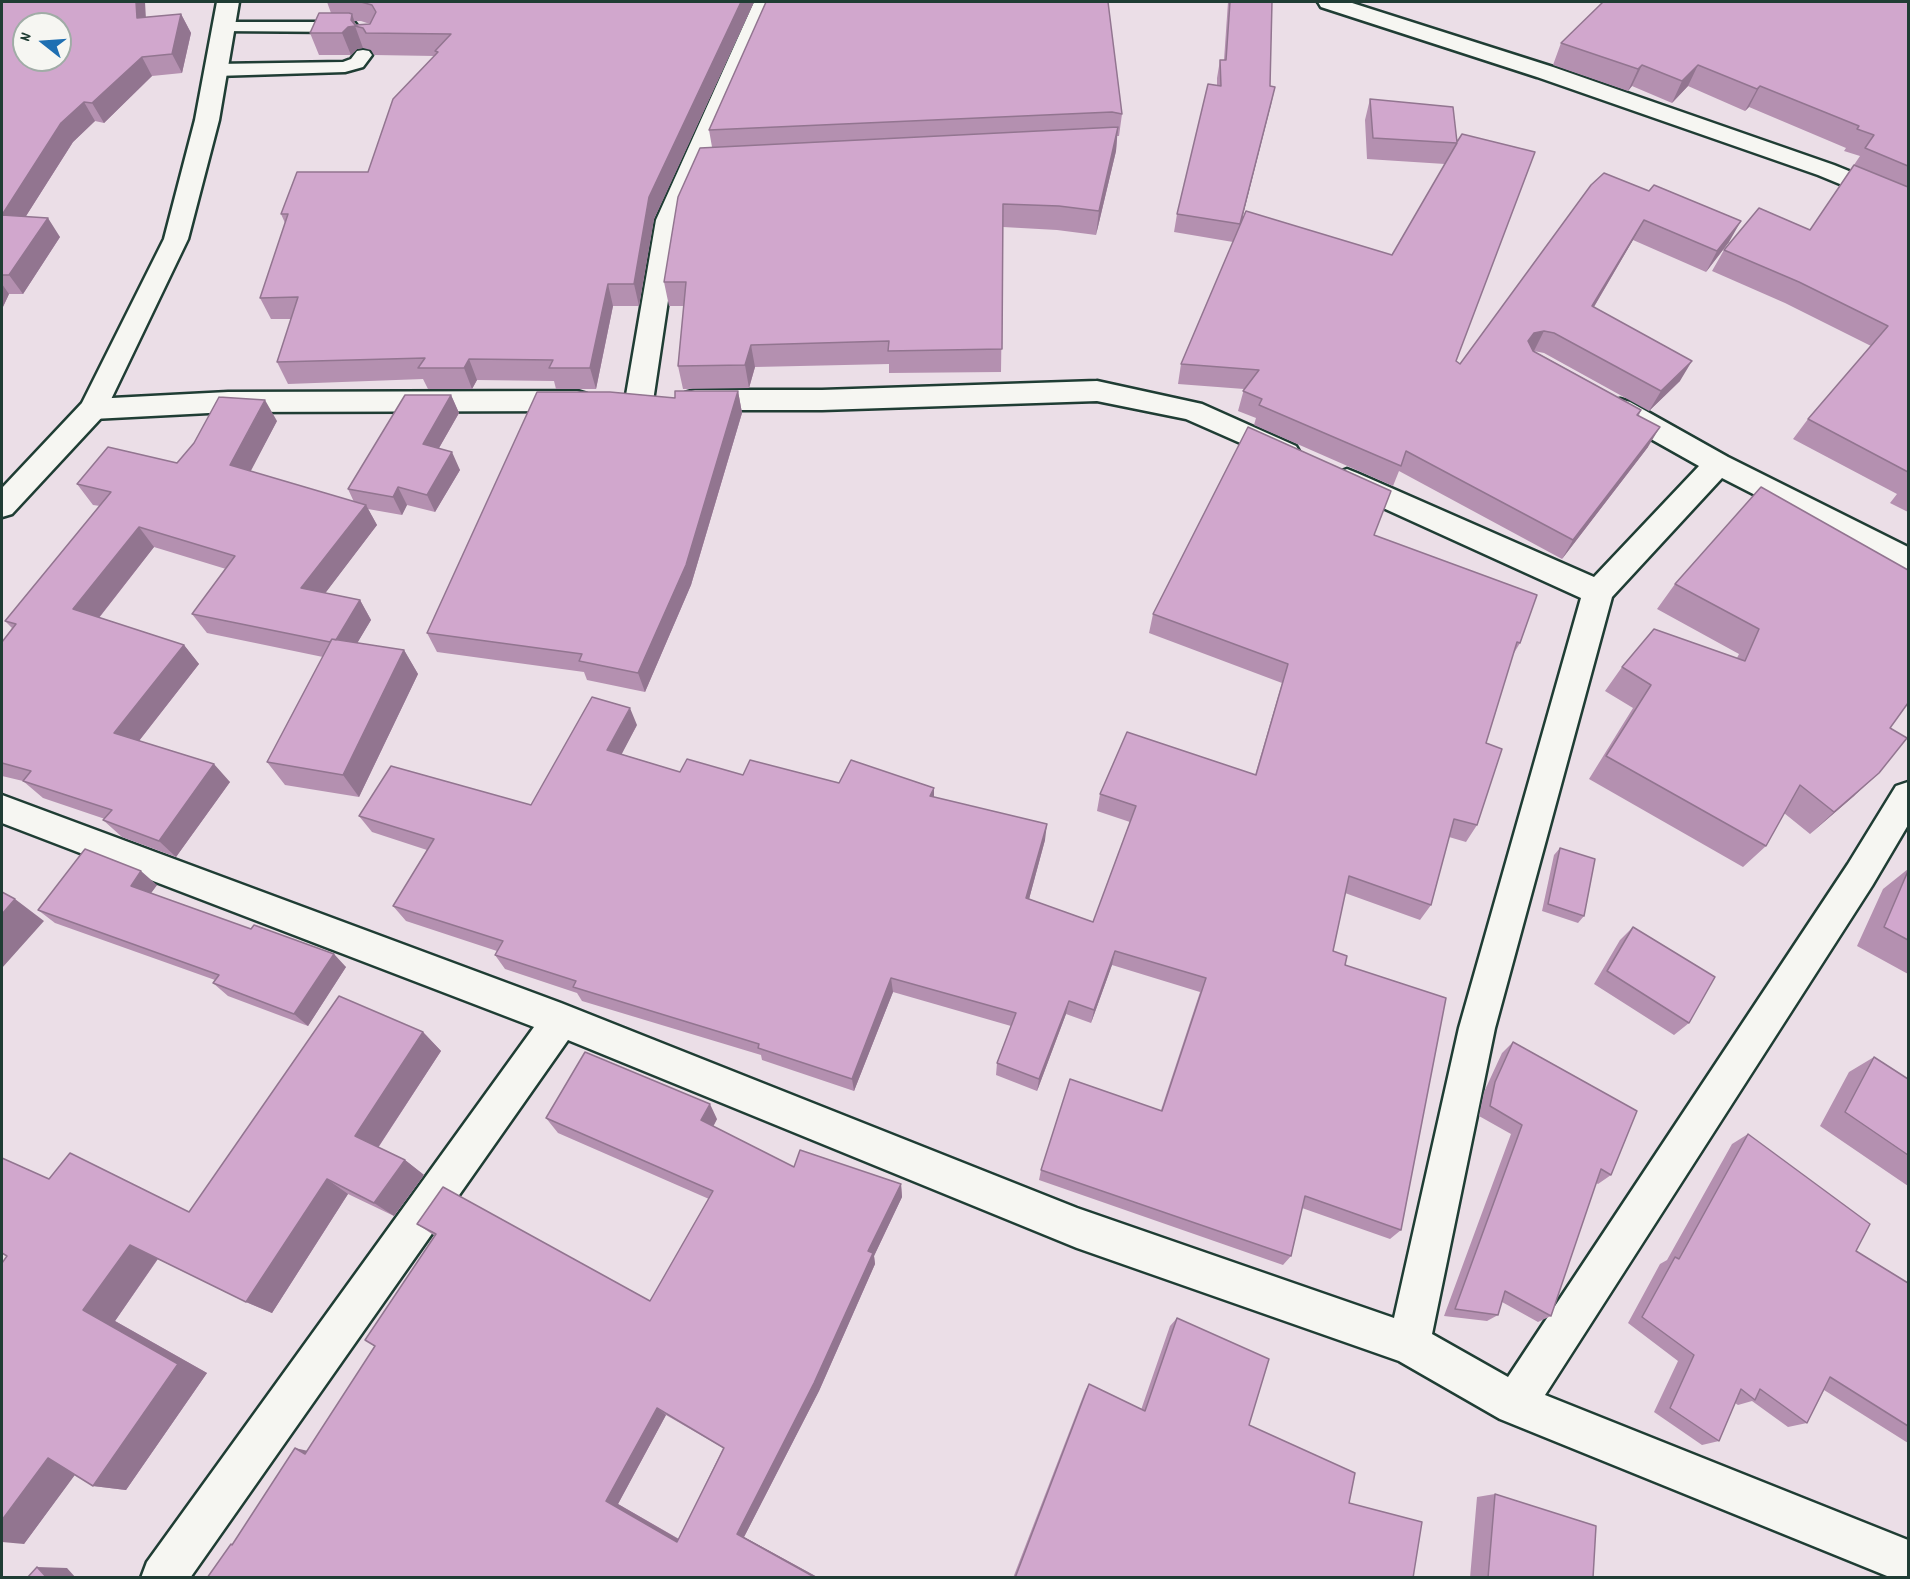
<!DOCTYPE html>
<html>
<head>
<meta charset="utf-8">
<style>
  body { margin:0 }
  #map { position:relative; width:1910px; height:1579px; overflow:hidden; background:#ebdee7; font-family:Dekko,sans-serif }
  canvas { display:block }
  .frame { position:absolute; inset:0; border:3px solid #1f3d34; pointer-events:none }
  .north { position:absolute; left:12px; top:12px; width:60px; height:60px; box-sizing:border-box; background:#f6f6f2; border:2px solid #a0aca6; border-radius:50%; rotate:287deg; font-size:16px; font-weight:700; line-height:24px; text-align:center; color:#1f3d34 }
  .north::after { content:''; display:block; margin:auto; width:21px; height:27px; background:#1f6fb2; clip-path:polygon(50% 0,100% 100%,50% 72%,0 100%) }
</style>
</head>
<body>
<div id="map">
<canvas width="1910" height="1579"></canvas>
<div class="frame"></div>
<div class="north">N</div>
</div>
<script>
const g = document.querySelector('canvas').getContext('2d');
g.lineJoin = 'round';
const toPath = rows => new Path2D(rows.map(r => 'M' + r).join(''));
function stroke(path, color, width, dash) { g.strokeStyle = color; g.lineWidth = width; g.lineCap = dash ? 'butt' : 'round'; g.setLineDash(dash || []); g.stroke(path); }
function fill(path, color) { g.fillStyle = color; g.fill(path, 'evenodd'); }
const lane = toPath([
  [225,22,349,22,355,23,358,27,355,31,349,32,219,31,216,27,219,23,225,22],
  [363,50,369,51,372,55,363,67,345,72,216,76,210,74,207,70,210,66,216,64,343,62,351,59,357,51,363,50]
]);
const street = toPath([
  [754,2,776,2,680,220,653,401,649,408,639,411,629,408,625,401,656,220,754,2],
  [1318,2,1349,2,1553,67,1834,165,1908,195,1908,212,1818,175,1537,77,1321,7,1318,2],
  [1097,381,1202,404,1296,446,1300,453,1296,460,1286,463,1186,419,1097,401,822,410,695,410,685,407,681,400,685,393,695,390,822,390,1097,381],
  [577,391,587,394,591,401,587,408,577,411,228,412,93,419,83,416,79,409,83,402,93,399,228,392,577,391],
  [1620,399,1630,402,1728,457,1908,547,1908,571,1898,568,1722,478,1612,597,1495,1028,1432,1334,1508,1377,1848,864,1896,786,1908,782,1908,825,1872,886,1545,1395,1908,1540,1908,1578,1892,1578,1500,1419,1399,1361,1077,1248,568,1040,190,1578,141,1578,147,1562,534,1027,2,823,2,795,561,1003,1077,1208,1394,1318,1459,1028,1581,598,1337,487,1333,480,1337,473,1347,469,1357,473,1594,577,1699,466,1610,416,1606,409,1610,402,1620,399]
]);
const secondary = toPath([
  [217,2,239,2,219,120,188,239,103,416,12,514,2,517,2,488,82,403,164,239,195,120,217,2]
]);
stroke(lane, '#1f3d34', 5);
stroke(street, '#1f3d34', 5);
stroke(secondary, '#1f3d34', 5);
fill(lane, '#f6f6f2');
fill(street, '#f6f6f2');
fill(secondary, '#f6f6f2');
fill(toPath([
  [2,2,146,17,181,14,191,33,182,73,152,76,104,123,95,121,73,142,26,216,60,237,23,294,9,294,2,309],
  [327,2,754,2,654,219,639,306,613,306,596,389,556,389,554,381,477,380,472,389,428,389,423,379,288,384,277,362,291,319,271,319,260,298,285,223,281,214,368,172,435,56,374,55,371,50,363,48,357,49,351,55,319,55,310,33,331,13],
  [354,21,361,21,370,24,356,25],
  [766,2,1122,114,1119,136,1117,136,1116,151,1096,235,1057,230,1003,227,1001,372,889,373,889,364,755,367,749,388,683,389,678,366,684,306,669,306,664,282,712,147,709,130],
  [1228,2,1272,2,1270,86,1275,87,1242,219,1392,255,1445,164,1367,159,1365,120,1370,99,1457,142,1456,361,1460,364,1591,185,1729,242,1706,272,1633,240,1594,307,1680,381,1649,411,1544,353,1534,351,1641,410,1639,415,1648,447,1562,559,1399,471,1393,486,1254,425,1256,418,1238,411,1244,389,1178,384,1181,364,1233,242,1174,232,1177,214,1217,85,1217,78,1220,60,1224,60],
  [1908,2,1908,512,1890,503,1897,494,1793,439,1808,419,1871,346,1785,303,1712,271,1724,250,1810,230,1860,156,1844,151,1846,148,1749,107,1745,111,1688,86,1672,103,1632,86,1628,91,1553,65,1561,43],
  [738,391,742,413,691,585,645,692,587,680,584,672,437,652,427,633,675,398],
  [451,395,459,413,439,448,460,470,435,512,407,505,402,515,368,509,377,525,325,593,360,600,371,620,357,643,404,650,418,674,359,797,285,785,267,762,323,657,207,633,192,614,226,569,154,547,99,618,184,645,199,664,139,741,230,782,176,857,122,837,103,820,105,819,43,798,23,781,2,776,2,642,12,628,5,621,100,506,93,505,77,484,177,463,277,421,250,471,354,502,348,489],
  [1761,487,1890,728,1854,796,1810,834,1784,813,1766,846,1743,867,1589,779,1633,708,1605,691,1622,667,1737,658,1739,654,1657,609,1675,584],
  [1374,535,1520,643,1511,658,1486,743,1477,825,1466,842,1449,837,1431,905,1420,920,1345,893,1333,951,1345,965,1401,1230,1390,1239,1302,1208,1291,1256,1283,1265,1039,1180,1041,1170,1161,1110,1200,992,1112,965,1091,1023,1066,1014,1037,1091,996,1075,997,1063,1011,1026,893,992,854,1091,762,1060,761,1055,582,1001,577,993,505,969,495,955,497,951,406,921,393,906,427,850,372,832,359,816,531,805,637,725,621,754,680,772,743,775,839,783,934,797,1045,840,1029,899,1093,922,1130,822,1097,811,1100,794,1255,775,1282,683,1149,633,1153,614],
  [1560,848,1584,916,1578,923,1542,911,1554,855],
  [1908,869,1908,974,1857,946,1883,889],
  [157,885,151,893,346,967,308,1026,228,996,213,983,215,980,55,923,38,910],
  [1633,927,1689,1023,1674,1035,1594,984,1620,940],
  [423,1032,441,1051,378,1148,405,1160,424,1175,394,1216,348,1194,272,1313,246,1302,158,1259,115,1321,207,1373,126,1490,93,1486,75,1474,24,1544,7,1256,49,1179,189,1212],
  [1513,1042,1611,1175,1598,1184,1596,1183,1551,1316,1538,1322,1502,1302,1498,1315,1487,1321,1444,1316,1511,1134,1479,1116,1484,1092,1502,1053],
  [1874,1057,1908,1079,1908,1186,1820,1126,1849,1072],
  [546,1118,717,1119,713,1126,794,1167,901,1184,902,1197,874,1256,875,1264,819,1391,744,1537,819,1578,233,1544,307,1451,375,1346,435,1236,417,1224,650,1301,709,1199,558,1133],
  [666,1415,723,1448,679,1539,618,1504],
  [1748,1134,1856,1251,1908,1283,1908,1443,1824,1390,1807,1423,1788,1427,1752,1401,1738,1405,1735,1403,1719,1441,1702,1445,1654,1412,1678,1361,1628,1323,1660,1264,1667,1260,1732,1144],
  [1177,1318,1249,1425,1349,1503,1413,1578,1013,1578,1085,1391,1089,1384,1141,1410,1170,1326],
  [1495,1494,1593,1578,1470,1578,1477,1497]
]), '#b490b0');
fill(toPath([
  [136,2,145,2,147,37,137,18],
  [741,2,754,2,654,219,639,306,634,284,649,197],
  [181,14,191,33,182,73,172,54],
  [352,14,356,26,355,26,363,48,357,49,351,55,342,33,351,20],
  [142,57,152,76,104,123,92,103],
  [1642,65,1632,86,1628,91,1638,69],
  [1698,65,1688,86,1672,103,1682,81],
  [1760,86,1749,107,1745,111,1757,89],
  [1275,87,1271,105,1236,242,1240,224],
  [84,102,95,121,73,142,14,235,2,215,61,123],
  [1118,127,1116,151,1096,235,1099,211],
  [48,218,60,237,23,294,9,275],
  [1644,220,1633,240,1582,327,1592,306],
  [1741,221,1729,242,1706,272,1717,251],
  [2,284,9,294,2,309],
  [608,284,613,306,596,389,590,368],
  [1544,331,1534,351,1525,353,1528,341,1534,333],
  [751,345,755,367,749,388,745,365],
  [469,359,477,380,472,389,464,368],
  [1692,361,1680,381,1649,411,1661,391],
  [738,391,742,413,691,585,645,692,638,673],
  [451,395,459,413,431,462,423,444],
  [265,400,277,421,243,486,230,465],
  [1660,427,1648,447,1562,559,1573,540],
  [452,452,460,470,435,512,427,495],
  [398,487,407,505,402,515,393,497],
  [366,505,377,525,314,608,301,588],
  [139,527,154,547,90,629,73,609],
  [360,600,371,620,346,662,334,643],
  [184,645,199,664,131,751,114,733],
  [404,650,418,674,359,797,343,775],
  [630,708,637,725,615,767,607,750],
  [214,764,230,782,176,857,159,841],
  [1879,773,1854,796,1810,834,1834,812],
  [934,788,934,805,930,796],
  [1047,824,1045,840,1025,914,1026,898],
  [141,871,157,885,146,900,131,886],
  [15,899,44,921,2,968,2,914],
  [1115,951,1112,965,1091,1023,1094,1010],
  [334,954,346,967,308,1026,294,1014],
  [891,978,893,992,854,1091,852,1079],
  [1069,1001,1066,1014,1037,1091,1039,1079],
  [423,1032,441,1051,375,1152,355,1136],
  [710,1104,717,1119,709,1135,701,1120],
  [405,1160,424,1175,394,1216,374,1203],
  [327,1179,348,1194,272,1313,246,1302],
  [901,1184,902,1197,874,1256,875,1264,819,1391,744,1537,819,1578,816,1578,737,1534,868,1251],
  [130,1245,159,1257,115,1321,207,1373,126,1490,93,1486,83,1310],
  [657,1408,666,1415,618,1504,687,1544,677,1542,606,1501],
  [295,1448,317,1453,305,1454],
  [48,1458,83,1464,24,1544,2,1542,2,1520],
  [37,1567,67,1568,76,1578,47,1578]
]), '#927590');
const building = toPath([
  [2,2,136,2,137,18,181,14,172,54,142,57,92,103,84,102,61,123,2,215,2,2],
  [24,24,60,24,60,60,24,60,24,24],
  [361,2,741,2,649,197,634,284,608,284,590,368,549,368,553,360,469,359,464,368,418,368,425,358,277,362,298,297,260,298,288,214,281,214,297,172,368,172,393,99,438,52,435,51,451,34,366,33,363,28,355,26,348,27,342,33,310,33,319,13,349,13,352,14,351,20,355,25,370,24,376,12,372,5,361,2],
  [766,2,1108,2,1122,114,1112,112,709,130,766,2],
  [1230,2,1272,2,1270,86,1275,87,1240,224,1177,214,1208,84,1221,86,1220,60,1226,60,1230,2],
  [1603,2,1908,2,1908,166,1865,148,1874,135,1857,129,1859,126,1760,86,1757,89,1698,65,1682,81,1642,65,1638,69,1561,43,1603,2],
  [1370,99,1453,107,1457,142,1462,134,1535,152,1456,361,1460,364,1591,185,1604,173,1649,191,1654,185,1741,221,1717,251,1644,220,1592,306,1692,361,1661,391,1554,333,1544,331,1534,333,1528,341,1533,351,1641,410,1637,415,1660,427,1573,540,1406,451,1401,466,1259,405,1262,399,1243,391,1259,370,1181,364,1246,211,1392,255,1457,143,1373,138,1370,99],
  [1118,127,1099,211,1059,206,1003,204,1002,349,888,351,889,341,751,345,745,365,678,366,686,282,664,282,678,197,700,148,1118,127],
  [1854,165,1908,187,1908,472,1808,419,1888,326,1799,282,1724,250,1759,208,1810,230,1854,165],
  [2,215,48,218,9,275,2,275,2,215],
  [675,391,738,391,686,565,638,673,579,661,582,654,427,633,537,392,610,392,675,398,675,391],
  [405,395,451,395,423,444,452,452,427,495,398,487,393,497,348,489,405,395],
  [219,397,265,400,230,465,366,505,301,588,360,600,336,640,332,639,330,642,192,614,235,556,139,527,73,609,184,645,114,733,214,764,159,841,103,820,112,810,23,781,31,771,2,763,2,642,16,624,5,621,111,492,77,484,108,447,177,463,194,443,219,397],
  [1248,427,1391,491,1374,535,1537,595,1520,643,1517,642,1486,743,1502,749,1477,825,1454,819,1431,905,1349,876,1333,951,1347,956,1345,965,1446,998,1401,1230,1305,1196,1291,1256,1041,1170,1070,1079,1162,1111,1206,978,1115,951,1094,1010,1069,1001,1039,1079,997,1063,1016,1013,891,978,852,1079,758,1048,759,1044,573,987,576,981,495,955,503,941,393,906,434,839,359,816,391,766,531,805,592,697,630,708,607,750,680,772,687,759,743,775,750,760,839,783,851,760,934,788,930,796,1047,824,1026,898,1093,922,1136,806,1100,794,1127,732,1256,775,1288,664,1153,614,1248,427],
  [1761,487,1908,570,1908,703,1890,728,1907,738,1879,773,1834,812,1800,785,1766,846,1606,756,1651,685,1622,667,1654,629,1745,661,1759,629,1675,584,1761,487],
  [332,639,404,650,343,775,267,762,332,639],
  [1560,848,1595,859,1584,916,1548,904,1560,848],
  [85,849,141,871,131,886,251,929,254,925,334,954,294,1014,213,983,219,975,38,910,85,849],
  [1908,871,1908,940,1884,927,1908,871],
  [2,892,15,899,2,914,2,892],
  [1633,927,1715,977,1689,1023,1607,971,1633,927],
  [339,996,423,1032,355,1136,405,1160,374,1203,327,1179,246,1302,130,1245,83,1310,178,1364,93,1486,48,1458,2,1520,2,1263,7,1256,2,1253,2,1158,49,1179,70,1153,189,1212,339,996],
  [1513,1042,1637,1111,1611,1175,1601,1169,1551,1316,1505,1291,1498,1315,1455,1309,1522,1125,1490,1106,1495,1082,1513,1042],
  [585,1052,710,1104,701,1120,794,1167,800,1150,901,1184,868,1251,873,1253,814,1383,737,1534,816,1578,207,1578,231,1544,232,1545,295,1448,305,1454,375,1346,365,1340,436,1234,417,1224,443,1187,650,1301,713,1191,546,1118,585,1052],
  [657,1408,724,1448,677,1542,606,1501,657,1408],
  [1874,1057,1908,1079,1908,1155,1845,1112,1874,1057],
  [1748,1134,1870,1224,1856,1251,1908,1283,1908,1426,1830,1377,1807,1423,1760,1389,1755,1400,1741,1389,1719,1441,1670,1408,1694,1355,1642,1317,1675,1257,1679,1259,1748,1134],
  [1177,1318,1269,1359,1249,1425,1355,1473,1349,1503,1422,1522,1413,1578,1015,1578,1089,1384,1145,1411,1177,1318],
  [1495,1494,1596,1526,1593,1578,1488,1578,1495,1494],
  [37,1567,47,1578,27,1578,37,1567]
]);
fill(building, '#d1a7cd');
stroke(building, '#927590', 1.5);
</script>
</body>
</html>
